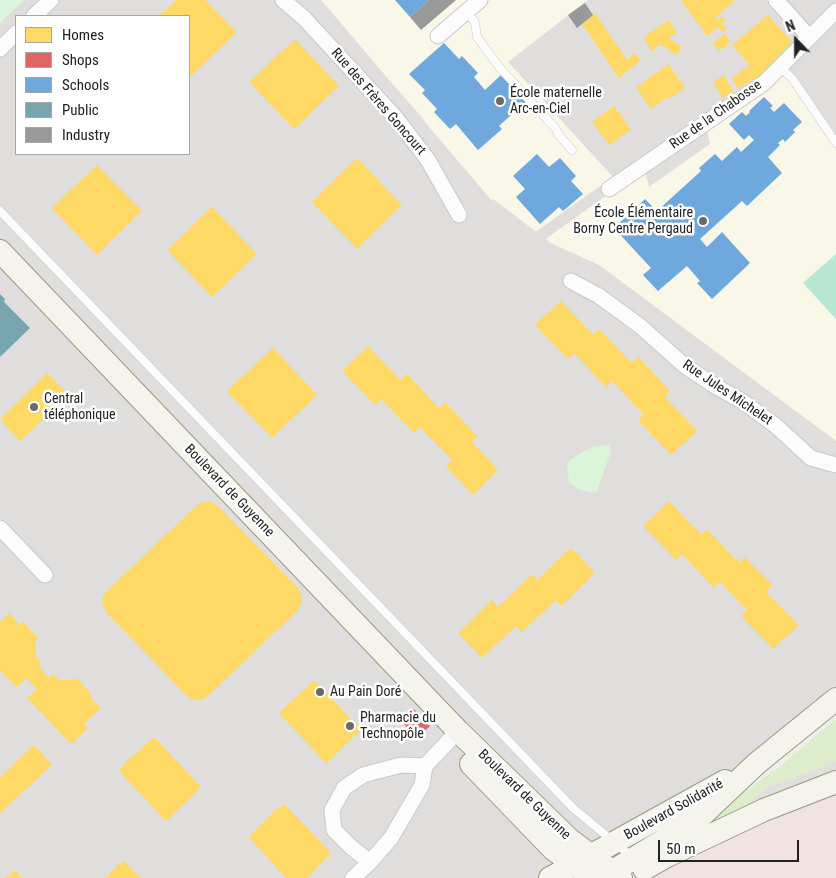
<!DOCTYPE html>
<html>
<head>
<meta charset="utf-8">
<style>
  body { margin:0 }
  #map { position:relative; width:836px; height:878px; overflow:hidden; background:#f0eeeb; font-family:"Roboto Condensed",sans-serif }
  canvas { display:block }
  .legend { position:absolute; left:15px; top:15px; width:175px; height:140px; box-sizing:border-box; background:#fff; border:1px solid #a7a7a7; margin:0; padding:6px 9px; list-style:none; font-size:15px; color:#222 }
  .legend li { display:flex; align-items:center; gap:10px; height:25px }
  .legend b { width:25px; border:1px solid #a7a7a7 }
  .north { position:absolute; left:771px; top:15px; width:50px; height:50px; -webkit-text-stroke:4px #fff; paint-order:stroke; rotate:338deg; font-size:14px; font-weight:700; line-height:20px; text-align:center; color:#222 }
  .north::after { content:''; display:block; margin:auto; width:18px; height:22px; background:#222; clip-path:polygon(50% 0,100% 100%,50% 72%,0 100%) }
  .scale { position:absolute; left:658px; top:840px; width:141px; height:22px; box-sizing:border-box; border:2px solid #222; border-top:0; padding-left:6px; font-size:15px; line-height:18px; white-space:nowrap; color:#222; -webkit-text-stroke:4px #fff; paint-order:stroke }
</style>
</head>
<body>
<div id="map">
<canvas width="836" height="878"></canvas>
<ul class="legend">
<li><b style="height:14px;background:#ffd966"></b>Homes</li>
<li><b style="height:14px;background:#e06666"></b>Shops</li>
<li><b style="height:14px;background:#6fa8dc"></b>Schools</li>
<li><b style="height:14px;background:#76a5af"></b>Public</li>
<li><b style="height:14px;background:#999"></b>Industry</li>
</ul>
<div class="north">N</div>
<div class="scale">50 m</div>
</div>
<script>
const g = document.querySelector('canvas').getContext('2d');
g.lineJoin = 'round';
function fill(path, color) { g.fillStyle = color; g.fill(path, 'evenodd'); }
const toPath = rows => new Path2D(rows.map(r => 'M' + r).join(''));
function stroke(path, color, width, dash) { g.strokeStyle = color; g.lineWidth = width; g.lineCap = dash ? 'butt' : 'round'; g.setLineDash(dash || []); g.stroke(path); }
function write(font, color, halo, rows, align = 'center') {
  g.font = font + ' "Roboto Condensed",sans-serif'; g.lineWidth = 5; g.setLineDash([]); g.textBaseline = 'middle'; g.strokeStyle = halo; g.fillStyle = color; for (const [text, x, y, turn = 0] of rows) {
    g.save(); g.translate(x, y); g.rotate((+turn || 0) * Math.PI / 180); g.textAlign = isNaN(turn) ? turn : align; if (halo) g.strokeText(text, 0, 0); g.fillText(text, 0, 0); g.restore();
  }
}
fill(toPath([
  [0,0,836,0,836,699,756,764,550,878,0,878],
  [16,16,189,16,189,154,16,154]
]), '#dfdedc');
fill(toPath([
  [836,779,836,878,628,878,645,868]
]), '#f1e3e1');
fill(toPath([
  [321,0,588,0,508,62,613,177,531,235,515,228],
  [790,61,787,76,836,149,836,441,599,265,544,240,743,98]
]), '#f8f7e8');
fill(toPath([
  [836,719,836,762,768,787,743,808,701,828,700,824,783,764]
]), '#ddeccb');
fill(toPath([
  [0,0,24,0,0,23],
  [609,445,611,452,596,493,578,489,569,483,567,464,571,459,592,447]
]), '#daf5da');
fill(toPath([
  [836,254,836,319,803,283]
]), '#b7e6d2');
fill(toPath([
  [295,0,316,0,328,13,318,23],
  [383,74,421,116,434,134,479,207,468,217,372,83],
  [707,129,710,144,649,187,645,171],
  [395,134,417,164,405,171,384,143],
  [493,199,568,256,552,288,527,317,445,270,443,243],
  [585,265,636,298,680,331,714,362,763,390,836,442,836,459,829,456,755,402,708,377,660,333,620,303,578,277],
  [125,268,131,287,141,305,166,334,156,343,129,313,119,293,111,271],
  [157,272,181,306,204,329,194,339,171,314,146,280],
  [97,378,169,454,175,463,174,472,169,481,89,557,60,557,0,492,0,472],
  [747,418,776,426,811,458,806,480,815,485,823,494,763,560,731,527,780,472,778,463,772,459,708,499,681,461],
  [836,514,836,576,814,601,784,592,801,566,791,556,822,523],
  [836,762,836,773,743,808,768,787]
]), '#e0dfde');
fill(toPath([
  [176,0,205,0,236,32,191,76,189,73,189,16,159,16],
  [681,0,735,0,715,18,717,20,722,17,726,20,722,24,727,29,723,33,718,27,707,36],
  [595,13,627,60,635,53,641,60,619,78,582,24],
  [768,15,792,42,758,78,737,88,732,78,750,65,732,45],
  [668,20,677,32,669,38,682,47,676,55,661,44,652,51,643,38],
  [724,34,731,42,719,51,713,43],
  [295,39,339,86,294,129,249,82],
  [668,64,685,87,669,99,667,97,651,109,636,88],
  [724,75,733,91,723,99,713,82],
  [614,106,631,130,609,145,592,122],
  [357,158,402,205,357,249,312,202],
  [97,165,142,211,97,255,52,208],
  [212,207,257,254,212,297,167,250],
  [561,301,593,335,599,329,632,363,638,357,670,391,665,397,697,431,671,455,638,420,644,415,612,381,606,387,574,353,568,359,535,325],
  [368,346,400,380,407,374,439,408,445,402,478,437,472,442,498,470,473,495,446,466,452,460,420,427,414,433,381,399,375,405,342,371],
  [273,348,317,395,272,438,227,391],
  [47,373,69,395,20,441,0,419],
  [208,501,218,506,299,589,302,601,298,610,208,696,201,700,193,700,186,695,106,612,102,603,103,596,107,591,194,508,200,503],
  [669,501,693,527,694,526,701,535,707,529,735,559,736,558,739,560,738,562,739,563,745,557,772,585,766,592,799,625,773,649,741,616,747,610,720,582,714,588,682,554,676,560,643,526],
  [571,548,595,573,561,606,556,600,522,632,516,626,482,658,458,633,492,600,498,607,532,574,537,580],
  [10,613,20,625,23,622,39,639,36,641,36,657,42,663,38,666,49,678,53,674,59,680,74,680,77,678,92,695,90,697,101,708,84,724,88,728,71,744,27,698,37,689,26,678,16,687,0,670,0,622],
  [314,680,361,730,326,763,279,713],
  [154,737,201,787,166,821,119,771,123,766,123,765],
  [34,745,52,765,0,813,0,777],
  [284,804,331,853,307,878,286,878,249,837,278,807,279,809],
  [124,861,141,878,105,878,118,865],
  [15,870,23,878,5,878,10,875]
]), '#ffd966');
fill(toPath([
  [414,709,430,726,417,738,401,721]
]), '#e06666');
fill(toPath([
  [395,0,429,0,410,17],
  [444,43,459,59,462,56,478,73,474,77,485,90,501,75,526,102,500,125,499,126,502,129,478,150,456,124,450,129,434,112,437,109,422,93,425,90,409,74],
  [764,97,773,106,770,108,774,112,784,103,802,122,793,130,795,132,785,142,783,139,778,143,780,145,768,157,782,173,747,206,742,201,700,239,707,247,722,232,750,263,712,299,697,283,700,281,687,266,658,291,643,275,651,268,614,228,645,199,657,211,701,171,699,168,715,154,722,161,737,147,741,152,754,140,749,135,744,140,729,124,742,112,746,116,750,112,749,111],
  [537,154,549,167,560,158,576,176,571,181,583,194,563,211,559,207,540,224,516,197,525,189,513,176]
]), '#6fa8dc');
fill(toPath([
  [0,294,5,299,4,302,30,328,0,357]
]), '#76a5af');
fill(toPath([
  [429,0,456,0,421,30,410,17],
  [585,3,593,15,577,28,568,15]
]), '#999');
const service = toPath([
  [466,12,475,22,477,37,500,68,556,129,558,134,572,150],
  [779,67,792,78,836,143],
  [0,211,573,808,632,857]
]);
const minor = toPath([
  [283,0,304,18,396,118,428,160,459,215],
  [776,0,809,37],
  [34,16,51,0],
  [438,36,480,0],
  [0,49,16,33],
  [609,189,764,83,836,11],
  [571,281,599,296,640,326,685,366,715,386,742,401,776,426,811,458,836,465],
  [0,528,45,575],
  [370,862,351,847,334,830,332,810,344,788,363,775,401,765,425,766],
  [353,878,370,862,391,838,422,785,425,766,458,731]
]);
const secondary = toPath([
  [0,251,458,731,569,839,621,878],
  [471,764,553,849,593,878],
  [644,869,667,856,764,810,836,782],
  [550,878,725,781],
  [611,878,613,871,697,820,756,764,836,699]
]);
stroke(service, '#c9c8c7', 9);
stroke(minor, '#c9c8c7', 17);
stroke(secondary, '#999a82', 24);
stroke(service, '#fdfcfc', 8);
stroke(minor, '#fdfcfc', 15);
stroke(secondary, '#f4f4ed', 22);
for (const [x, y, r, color] of [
  [500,101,5,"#6a6968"],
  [703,221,5,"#6a6968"],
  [34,407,5,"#6a6968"],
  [320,692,5,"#6a6968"],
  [350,726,5,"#6a6968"]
]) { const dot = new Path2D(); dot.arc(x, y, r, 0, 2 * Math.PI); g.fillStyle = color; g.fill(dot); stroke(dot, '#fff', 2); }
write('14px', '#222', '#fff', [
  ["École maternelle",510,93],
  ["Arc-en-Ciel",510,109],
  ["École Élémentaire",693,213,"right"],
  ["Borny Centre Pergaud",693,229,"right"],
  ["Central",44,399],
  ["téléphonique",44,415],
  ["Au Pain Doré",330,692],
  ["Pharmacie du",360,718],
  ["Technopôle",360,734]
], 'left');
write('14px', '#222', '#fff', [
  ["Rue des Frères Goncourt",378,102,49],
  ["Rue de la Chabosse",716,115,-35],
  ["Rue Jules Michelet",727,393,34],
  ["Boulevard de Guyenne",229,491,46],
  ["Boulevard de Guyenne",524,795,44],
  ["Boulevard Solidarité",674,810,-29]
]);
</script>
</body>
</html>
